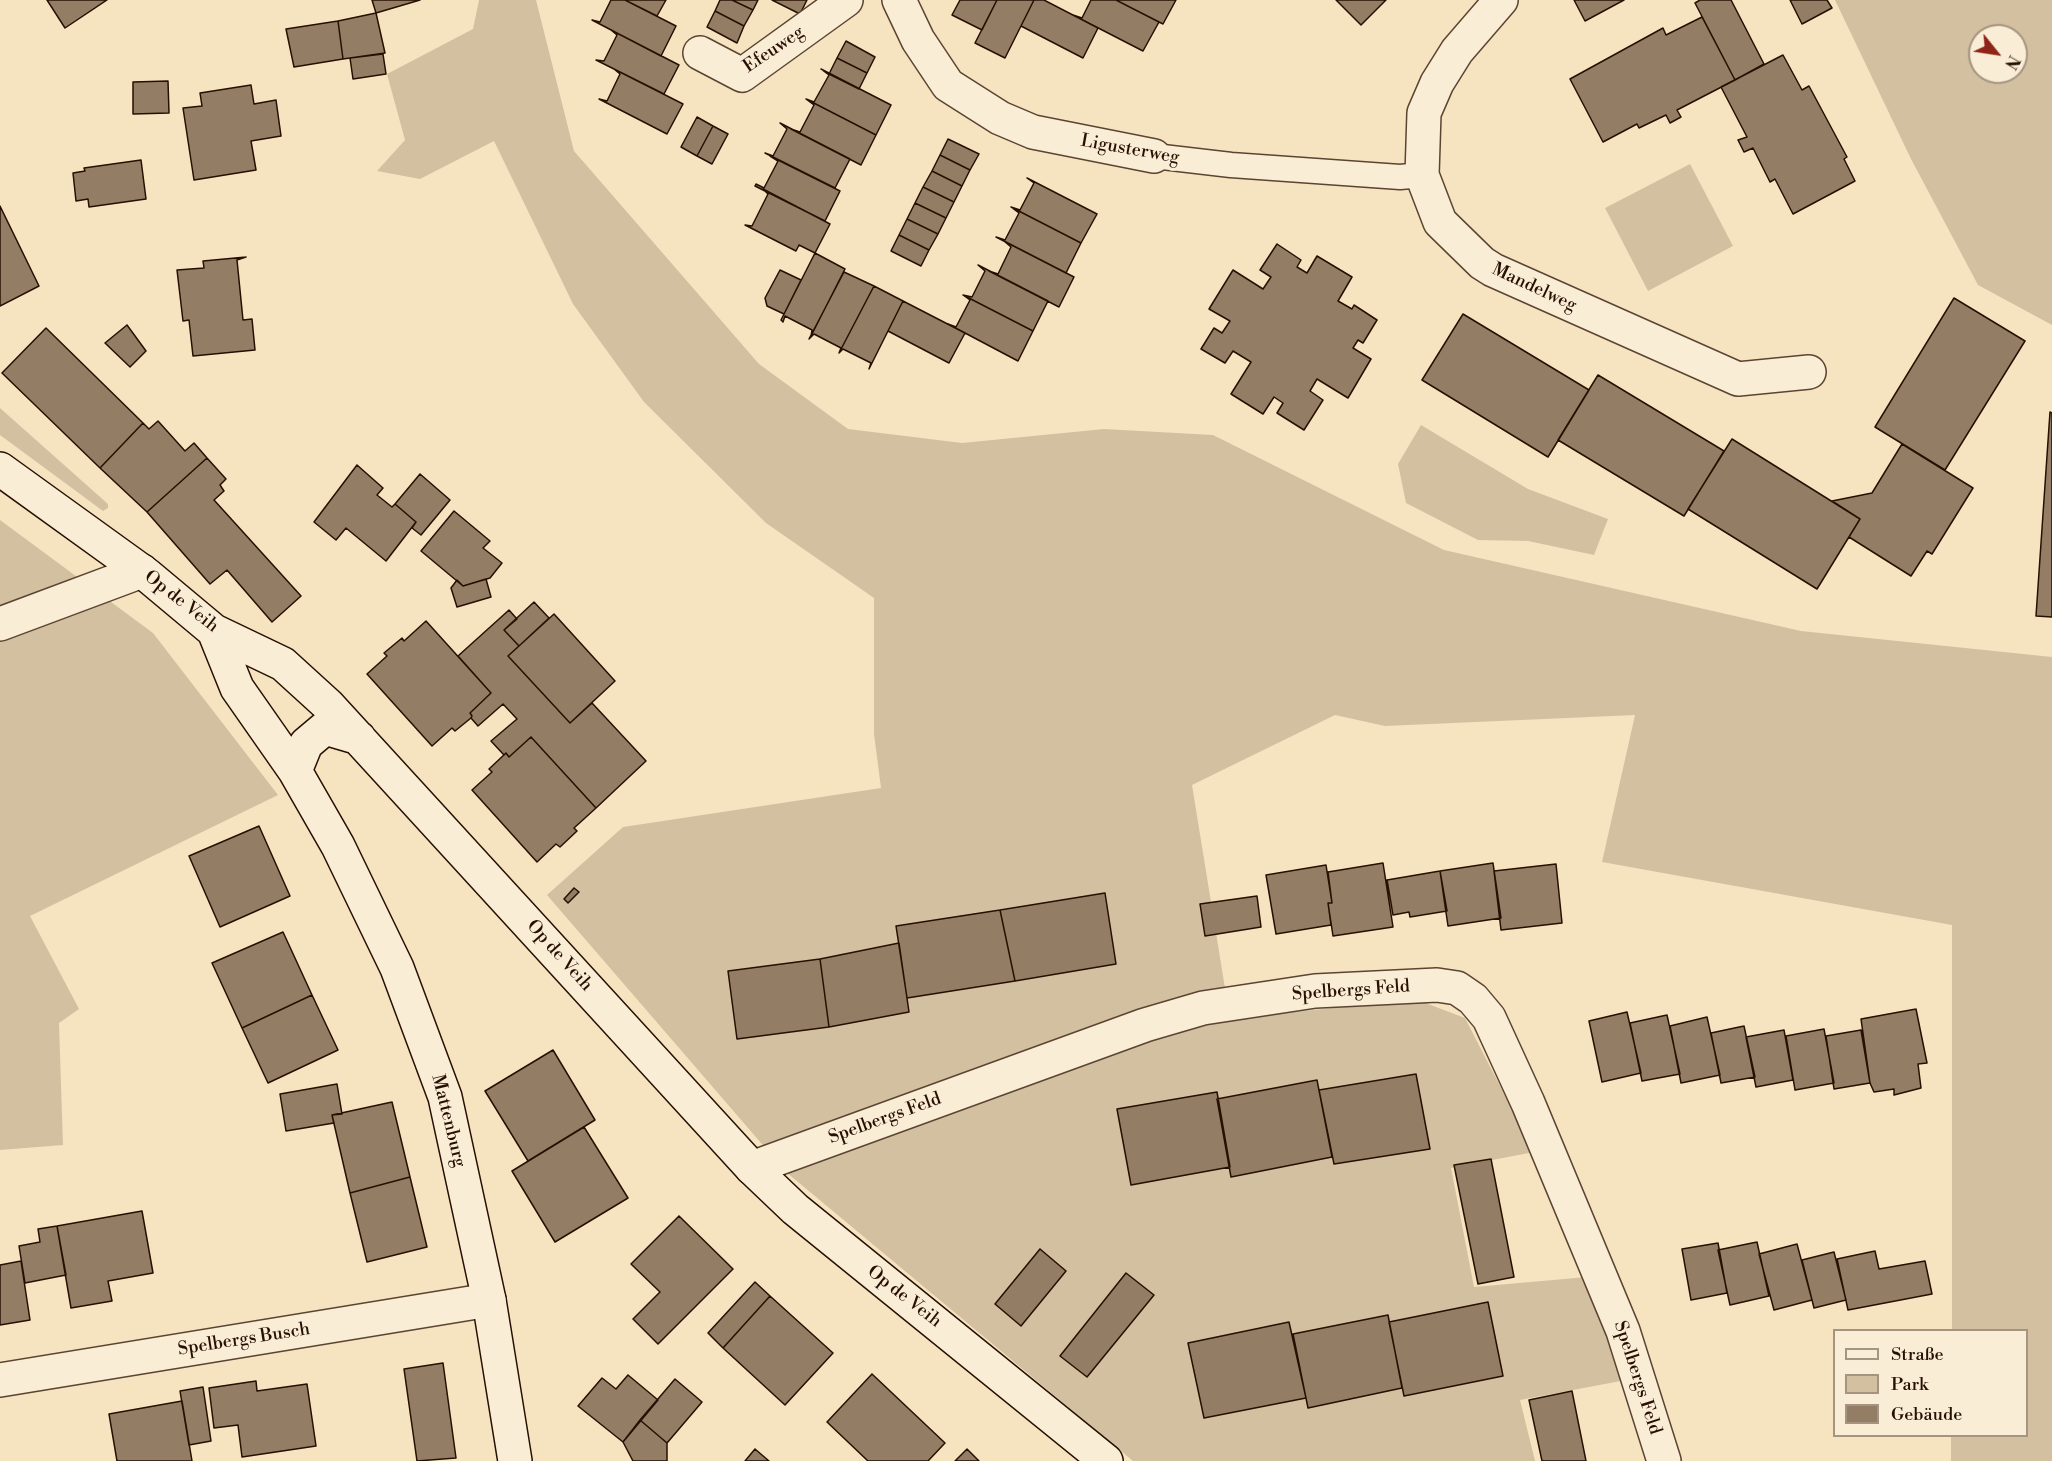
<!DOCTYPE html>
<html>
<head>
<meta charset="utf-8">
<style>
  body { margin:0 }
  #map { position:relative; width:2052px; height:1461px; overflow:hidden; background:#f6e4c0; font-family:"Libre Bodoni",serif }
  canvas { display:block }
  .legend { position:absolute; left:1833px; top:1329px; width:195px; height:108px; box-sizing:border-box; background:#f9edd6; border:2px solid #a59481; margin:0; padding:8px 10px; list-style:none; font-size:18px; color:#270f02 }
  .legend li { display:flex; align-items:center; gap:12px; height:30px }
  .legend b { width:30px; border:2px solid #a59481 }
  .north { position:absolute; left:1968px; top:24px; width:60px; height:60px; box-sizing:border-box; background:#f9edd6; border:2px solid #a59481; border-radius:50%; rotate:120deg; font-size:16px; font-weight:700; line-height:24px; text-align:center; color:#270f02 }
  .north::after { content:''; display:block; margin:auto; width:21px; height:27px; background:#8f2418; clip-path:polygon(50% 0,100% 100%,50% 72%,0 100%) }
</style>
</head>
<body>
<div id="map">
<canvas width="2052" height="1461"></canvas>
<ul class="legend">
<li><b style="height:8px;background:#f9edd6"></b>Straße</li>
<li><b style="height:16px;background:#d3c0a0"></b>Park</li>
<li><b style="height:16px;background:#937e65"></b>Gebäude</li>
</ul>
<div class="north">N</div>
</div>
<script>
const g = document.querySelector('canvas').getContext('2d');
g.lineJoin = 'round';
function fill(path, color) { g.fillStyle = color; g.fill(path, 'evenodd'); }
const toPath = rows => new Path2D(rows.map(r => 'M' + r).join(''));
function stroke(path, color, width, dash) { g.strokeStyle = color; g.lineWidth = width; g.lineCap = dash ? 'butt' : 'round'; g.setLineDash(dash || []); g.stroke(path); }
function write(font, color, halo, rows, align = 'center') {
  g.font = font + ' "Libre Bodoni",serif'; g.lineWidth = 6; g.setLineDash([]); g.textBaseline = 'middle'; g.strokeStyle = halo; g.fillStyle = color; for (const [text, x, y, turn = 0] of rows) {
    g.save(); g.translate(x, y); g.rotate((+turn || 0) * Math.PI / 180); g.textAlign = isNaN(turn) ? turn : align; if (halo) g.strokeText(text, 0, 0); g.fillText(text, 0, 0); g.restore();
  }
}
fill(toPath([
  [479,0,536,0,574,151,759,364,848,429,962,443,1104,429,1213,435,1444,550,1801,631,2052,657,2052,1461,1951,1461,1951,1436,2026,1436,2026,1330,1952,1330,1952,925,1602,862,1635,715,1385,726,1335,715,1192,785,1230,1019,1415,999,1465,1018,1534,1152,1451,1168,1474,1287,1587,1277,1626,1380,1520,1400,1535,1461,1133,1461,786,1172,547,895,623,827,881,788,874,734,874,598,766,523,644,402,573,304,494,141,420,179,377,171,405,140,387,74,473,29],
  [1835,0,2052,0,2052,325,1978,285,1911,159],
  [1980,36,2016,36,2016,72,1980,72],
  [1690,164,1733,246,1648,291,1605,208],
  [0,408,108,504,108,508,103,511,0,435],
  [1421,425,1528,489,1608,519,1594,555,1528,541,1478,540,1406,503,1398,464],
  [0,520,153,633,278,795,30,916,79,1009,59,1023,63,1145,0,1150]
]), '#d3c0a0');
const building = toPath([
  [47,0,107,0,65,28,47,0],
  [372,0,420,0,376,13,372,0],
  [611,0,625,0,676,26,661,56,592,20,600,22,611,0],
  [625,0,666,0,657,16,625,0],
  [720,0,732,0,753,10,744,26,715,11,720,0],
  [732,0,758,0,753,10,732,0],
  [772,0,807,0,800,14,772,0],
  [960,0,997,0,982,30,952,15,960,0],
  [997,0,1034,0,1005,58,975,43,997,0],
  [1034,0,1044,0,1098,28,1083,58,1021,26,1034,0],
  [1091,0,1116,0,1159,22,1143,51,1073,15,1082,18,1091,0],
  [1116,0,1176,0,1163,24,1116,0],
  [1336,0,1386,0,1361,25,1336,0],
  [1574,0,1624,0,1585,21,1574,0],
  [1700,0,1731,0,1764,64,1735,80,1695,3,1700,0],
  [1790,0,1827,0,1832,8,1802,24,1790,0],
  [715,11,744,26,737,43,707,27,715,11],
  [376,13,385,53,343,59,338,21,376,13],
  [1702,17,1735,80,1677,110,1681,117,1670,123,1666,115,1639,128,1637,124,1603,142,1570,79,1663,28,1666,35,1702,17],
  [338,21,343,59,294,67,286,29,338,21],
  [611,30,679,65,664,94,596,60,604,61,617,35,611,30],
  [846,41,875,57,867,73,837,58,846,41],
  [383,54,386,74,353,79,350,58,383,54],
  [1783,55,1802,90,1809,86,1847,157,1844,159,1855,181,1793,214,1775,179,1770,182,1753,148,1744,152,1738,140,1747,137,1721,87,1783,55],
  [837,58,867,73,859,89,829,74,837,58],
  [614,69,683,104,667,134,599,99,607,101,620,74,614,69],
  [821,69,891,105,876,135,806,99,814,102,829,75,821,69],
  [168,81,169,113,133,114,133,82,168,81],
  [251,85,254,104,276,100,281,136,251,141,256,170,194,180,183,108,202,106,200,93,251,85],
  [806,99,876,135,861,165,791,129,800,132,814,105,806,99],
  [697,117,713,126,697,156,681,147,697,117],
  [780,123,850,159,835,188,765,153,773,156,787,129,780,123],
  [713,126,728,134,712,164,697,156,713,126],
  [948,139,979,154,970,170,940,155,948,139],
  [940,155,970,170,962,186,932,171,940,155],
  [770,156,840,191,825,221,755,186,756,184,764,188,778,161,770,156],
  [141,160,146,199,89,207,88,199,76,201,73,173,85,171,84,168,141,160],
  [932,171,962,186,954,202,923,187,932,171],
  [1027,178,1097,214,1081,243,1011,207,1020,210,1034,183,1027,178],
  [923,187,954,202,946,218,915,203,923,187],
  [763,189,830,224,815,253,799,245,796,251,745,225,752,226,768,194,763,189],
  [915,203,946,218,938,234,907,219,915,203],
  [0,206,39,286,0,306,0,206],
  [1011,207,1081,243,1066,273,996,237,1005,240,1019,213,1011,207],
  [907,219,938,234,929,250,899,235,907,219],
  [899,235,929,250,921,266,891,251,899,235],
  [1004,241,1074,277,1059,307,989,271,998,274,1011,247,1004,241],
  [1277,244,1301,260,1297,267,1307,273,1317,256,1352,277,1338,301,1352,309,1354,305,1377,320,1363,343,1358,340,1353,348,1371,359,1348,398,1317,379,1310,391,1323,400,1304,430,1277,413,1283,403,1274,397,1263,414,1231,394,1251,362,1233,351,1225,363,1201,349,1214,328,1222,333,1230,321,1209,309,1233,270,1263,289,1271,277,1260,270,1277,244],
  [815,253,845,269,811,336,812,330,785,316,783,322,781,320,815,253],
  [246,257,237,260,243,320,252,319,255,350,193,356,189,320,183,321,177,270,204,268,203,261,246,257],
  [978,265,1048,301,1033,331,963,295,972,297,985,271,978,265],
  [780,270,801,280,784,314,767,306,765,298,780,270],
  [844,272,874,286,839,353,841,348,814,334,809,339,844,272],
  [874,286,903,301,869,369,871,363,843,349,839,353,874,286],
  [963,295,1033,331,1018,361,948,324,956,327,970,300,963,295],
  [1954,298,2025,341,1945,470,1875,427,1954,298],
  [903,301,965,333,949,363,888,331,903,301],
  [1463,314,1589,390,1548,457,1422,380,1463,314],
  [127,325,146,351,130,367,105,343,127,325],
  [46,328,143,423,100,468,2,373,46,328],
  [1598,375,1724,451,1684,516,1558,440,1598,375],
  [2050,412,2052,413,2052,617,2036,616,2050,412],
  [158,421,185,451,194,443,207,458,147,512,100,468,143,423,149,429,158,421],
  [1732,439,1860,519,1817,589,1688,509,1732,439],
  [1902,444,1973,488,1932,554,1927,551,1911,576,1849,537,1860,519,1832,501,1872,493,1902,444],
  [207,458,226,479,220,485,224,491,214,500,301,596,272,622,227,570,210,584,147,512,207,458],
  [357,465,383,488,377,495,392,507,395,504,416,522,386,561,346,528,336,540,314,522,357,465],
  [420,474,450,500,421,535,412,528,416,522,395,504,420,474],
  [454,511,490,541,483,548,502,563,490,578,463,586,421,551,454,511],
  [486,579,491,597,457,607,451,588,457,580,463,586,486,579],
  [534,602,549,618,519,646,504,630,534,602],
  [509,610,517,619,504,630,519,646,508,656,570,723,592,703,646,761,596,808,531,737,509,757,506,753,504,755,491,741,517,719,503,704,478,726,471,718,472,716,470,713,491,693,458,656,509,610],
  [554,614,615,681,570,723,508,656,554,614],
  [426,621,491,693,470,713,472,716,471,718,455,731,452,728,432,746,367,674,387,656,384,653,402,638,404,641,426,621],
  [531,737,596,808,574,828,577,831,560,847,556,844,537,862,472,790,492,772,489,769,506,753,509,757,531,737],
  [259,826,290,896,220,927,189,856,259,826],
  [1383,863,1393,927,1333,936,1328,903,1332,903,1328,872,1383,863],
  [1493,863,1501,918,1448,926,1440,871,1493,863],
  [1556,864,1562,923,1501,930,1494,871,1556,864],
  [1326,865,1332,903,1328,903,1331,925,1276,934,1266,875,1326,865],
  [1440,871,1447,911,1410,917,1409,912,1393,915,1387,880,1440,871],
  [574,888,579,892,568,903,564,899,574,888],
  [1105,893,1116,964,1015,981,1000,910,1105,893],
  [1257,896,1261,927,1205,936,1200,904,1257,896],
  [1000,910,1015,981,907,998,896,926,1000,910],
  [283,932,312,995,242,1028,212,963,283,932],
  [899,943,909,1012,829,1027,820,959,899,943],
  [820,959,829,1027,737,1039,728,971,820,959],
  [312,995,338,1050,268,1083,242,1028,312,995],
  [1916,1009,1927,1063,1918,1064,1921,1088,1894,1095,1894,1089,1874,1092,1870,1083,1861,1019,1916,1009],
  [1627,1012,1641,1073,1602,1082,1589,1021,1627,1012],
  [1667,1015,1680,1074,1642,1081,1630,1023,1667,1015],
  [1707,1017,1720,1075,1681,1083,1670,1026,1707,1017],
  [1744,1026,1755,1077,1721,1083,1711,1033,1744,1026],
  [1824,1029,1834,1083,1795,1090,1786,1036,1824,1029],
  [1784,1030,1793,1080,1756,1087,1746,1037,1784,1030],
  [1861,1030,1870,1083,1834,1089,1826,1036,1861,1030],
  [553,1050,595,1120,528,1161,485,1091,553,1050],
  [1416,1074,1430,1149,1334,1164,1319,1090,1416,1074],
  [1317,1080,1332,1157,1231,1177,1217,1099,1317,1080],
  [337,1084,342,1114,332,1115,334,1123,286,1131,280,1094,337,1084],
  [1217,1092,1230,1167,1131,1185,1117,1109,1217,1092],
  [392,1102,410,1177,350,1193,332,1115,392,1102],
  [584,1127,628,1198,555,1242,512,1171,584,1127],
  [1491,1159,1514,1277,1478,1284,1454,1165,1491,1159],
  [410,1177,427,1247,367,1262,350,1193,410,1177],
  [142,1211,153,1273,108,1281,112,1301,71,1308,57,1226,142,1211],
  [679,1216,733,1269,658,1344,633,1319,660,1292,631,1264,679,1216],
  [57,1226,66,1275,25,1283,19,1246,40,1242,38,1229,57,1226],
  [1757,1242,1769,1296,1730,1305,1718,1250,1757,1242],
  [1718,1243,1727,1293,1691,1300,1682,1249,1718,1243],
  [1797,1244,1812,1300,1774,1310,1759,1254,1797,1244],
  [1040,1249,1066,1271,1021,1326,995,1304,1040,1249],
  [1875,1251,1879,1269,1925,1261,1932,1294,1848,1310,1837,1259,1875,1251],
  [1834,1252,1846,1300,1814,1308,1802,1260,1834,1252],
  [21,1261,30,1320,0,1325,0,1265,21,1261],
  [1126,1273,1154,1295,1087,1377,1060,1356,1126,1273],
  [755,1282,770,1296,723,1348,708,1333,755,1282],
  [770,1296,833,1353,785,1405,723,1348,770,1296],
  [1488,1302,1503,1376,1404,1396,1389,1322,1488,1302],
  [1388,1315,1402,1388,1308,1408,1293,1334,1388,1315],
  [1289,1322,1306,1398,1204,1418,1188,1343,1289,1322],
  [443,1363,456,1458,417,1461,404,1369,443,1363],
  [872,1374,945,1443,928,1461,868,1461,827,1422,872,1374],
  [628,1375,658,1400,623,1442,578,1406,602,1378,616,1389,628,1375],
  [675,1379,702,1402,667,1443,640,1420,675,1379],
  [256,1381,257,1391,307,1384,316,1446,242,1457,238,1425,214,1428,209,1388,256,1381],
  [203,1387,211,1441,189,1445,180,1391,203,1387],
  [1572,1391,1586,1461,1542,1461,1529,1400,1572,1391],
  [182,1401,192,1461,117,1461,109,1414,182,1401],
  [640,1420,667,1443,667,1461,633,1461,623,1442,640,1420],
  [755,1449,769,1461,745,1461,755,1449],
  [967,1449,979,1461,955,1461,967,1449]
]);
fill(building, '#937e65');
stroke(building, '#270f02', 1.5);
const lane = toPath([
  [1154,156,1231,165,1400,177,1422,175]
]);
const street = toPath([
  [899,0,918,40,948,85,1000,118,1033,132,1154,156],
  [1501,0,1457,51,1437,83,1424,113,1422,175,1440,222,1482,263,1493,270,1738,379,1809,372],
  [700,53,742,75,846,0],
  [0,624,142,571],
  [752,1168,1145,1025,1203,1008,1315,991,1437,985,1457,988,1473,999,1489,1018,1528,1103,1623,1331,1664,1461],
  [0,1380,489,1300]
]);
const secondary = toPath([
  [0,469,147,575,214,631,283,664,328,705,752,1168,795,1209,1106,1461],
  [214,631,237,688,295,771,338,846,397,968,445,1097,489,1300,515,1461],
  [295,771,306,744,325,728,359,738]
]);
stroke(lane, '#5b4432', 27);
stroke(street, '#5b4432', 36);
stroke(secondary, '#270f02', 36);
stroke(lane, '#f9edd6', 24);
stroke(street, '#f9edd6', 33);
stroke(secondary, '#f9edd6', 33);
write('18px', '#270f02', '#f9edd6', [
  ["Efeuweg",774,50,-34],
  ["Ligusterweg",1130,150,10],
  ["Mandelweg",1534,288,25],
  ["Op de Veih",181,602,38],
  ["Op de Veih",559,956,48],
  ["Spelbergs Feld",1351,991,-4],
  ["Spelbergs Feld",885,1119,-20],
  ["Mattenburg",448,1121,76],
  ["Op de Veih",904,1297,38],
  ["Spelbergs Busch",244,1340,-9],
  ["Spelbergs Feld",1637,1378,72]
]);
</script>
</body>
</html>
